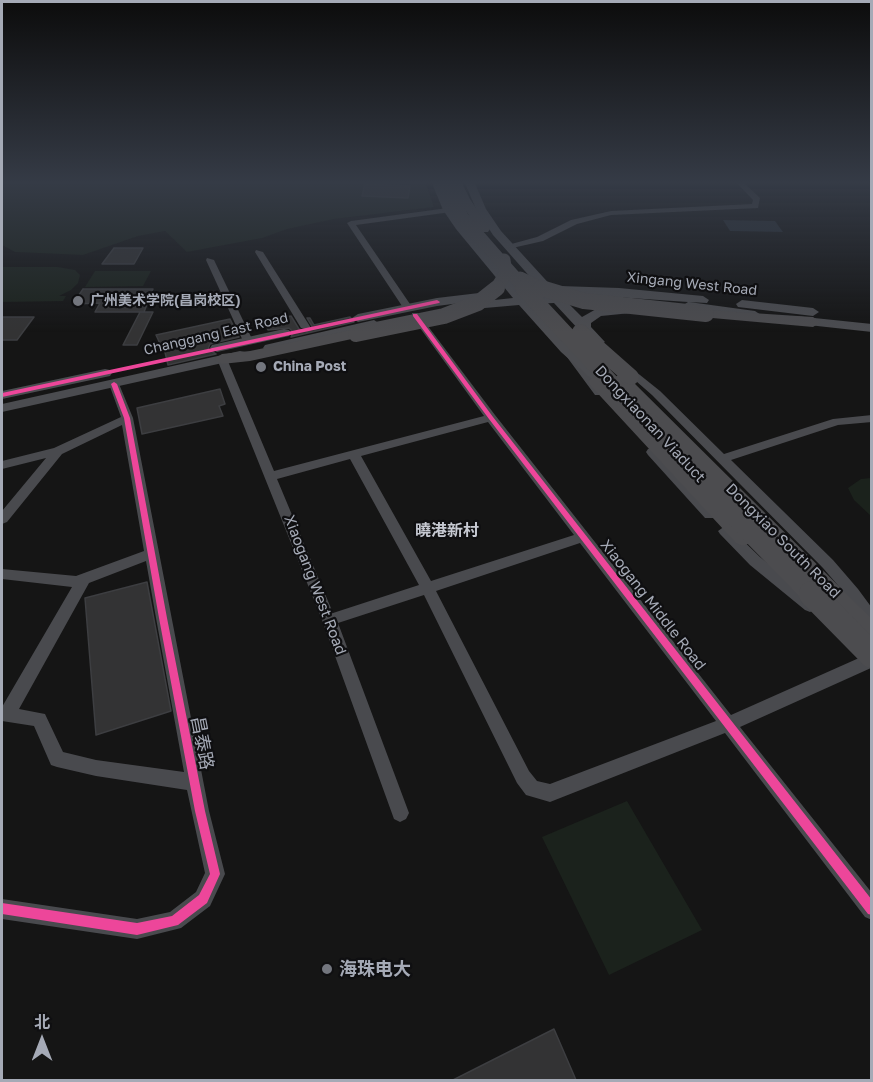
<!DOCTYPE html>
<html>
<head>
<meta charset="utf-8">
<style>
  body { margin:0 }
  #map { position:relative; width:873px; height:1082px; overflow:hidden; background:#151515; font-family:"Golos Text","Noto Sans SC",sans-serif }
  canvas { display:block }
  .frame { position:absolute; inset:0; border:3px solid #a5aab6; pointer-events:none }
  .north { position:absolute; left:12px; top:1010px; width:60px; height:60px; -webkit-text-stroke:4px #0f0f11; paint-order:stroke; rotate:0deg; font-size:16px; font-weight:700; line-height:24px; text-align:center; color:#a5aab6 }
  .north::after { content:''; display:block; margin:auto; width:21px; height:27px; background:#a5aab6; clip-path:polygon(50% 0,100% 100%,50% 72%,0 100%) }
</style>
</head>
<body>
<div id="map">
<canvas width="873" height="1082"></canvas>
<div class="frame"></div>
<div class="north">北</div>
</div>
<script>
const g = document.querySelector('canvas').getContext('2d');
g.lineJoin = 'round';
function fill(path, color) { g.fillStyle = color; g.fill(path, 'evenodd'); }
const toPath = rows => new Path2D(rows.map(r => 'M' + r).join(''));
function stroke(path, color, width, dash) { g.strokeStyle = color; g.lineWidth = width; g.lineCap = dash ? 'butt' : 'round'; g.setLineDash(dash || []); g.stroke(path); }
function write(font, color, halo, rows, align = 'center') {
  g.font = font + ' "Golos Text","Noto Sans SC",sans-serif'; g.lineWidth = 4.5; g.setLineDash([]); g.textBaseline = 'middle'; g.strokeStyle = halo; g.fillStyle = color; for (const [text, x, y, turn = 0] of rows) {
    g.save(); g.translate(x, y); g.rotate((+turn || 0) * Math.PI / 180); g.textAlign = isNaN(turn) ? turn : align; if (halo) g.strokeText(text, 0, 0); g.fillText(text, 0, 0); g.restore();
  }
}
fill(toPath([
  [2,181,425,181,434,207,334,219,287,229,262,238,187,252,165,231,138,236,83,255,15,252,2,245],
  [2,267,57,267,75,270,80,275,78,283,71,290,59,296,66,296,63,301,2,302],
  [95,271,151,271,143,286,85,287],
  [871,478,872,478,871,516,854,500,848,488,861,479],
  [627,801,702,930,609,975,542,837]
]), '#1b221c');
fill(toPath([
  [723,220,775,221,783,232,730,231]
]), '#282f37');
const building = toPath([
  [365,184,410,186,408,198,362,196,365,184],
  [114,248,143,248,134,264,102,264,114,248],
  [83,289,153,289,144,312,95,312,100,303,73,304,83,289],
  [140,312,153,312,137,345,123,345,140,312],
  [291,316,299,329,308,332,313,328,307,318,310,318,314,325,350,317,354,322,291,337,293,332,289,328,268,330,264,321,291,316],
  [2,317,34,317,17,340,2,340,2,317],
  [230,319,239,337,210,344,208,349,216,354,168,365,164,348,162,348,156,335,230,319],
  [220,389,225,404,219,406,223,416,142,434,137,408,220,389],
  [147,582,171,711,96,735,85,598,147,582],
  [554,1029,576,1080,453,1080,554,1029]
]);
fill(building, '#333334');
stroke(building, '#3d3e41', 1.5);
fill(toPath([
  [735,181,742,181,760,198,758,208,611,215,577,224,543,241,508,249,504,246,537,237,571,220,611,211,752,204,753,200,735,181],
  [448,208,451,208,451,212,356,225,412,307,404,309,347,223,351,221,448,208],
  [256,250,263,252,311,328,309,330,301,328,255,252,256,250],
  [207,258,214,260,253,341,252,343,244,343,243,341,206,260,207,258],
  [412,313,418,313,495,415,731,715,859,658,865,656,871,658,871,668,740,727,872,893,872,920,865,917,725,733,550,802,526,795,517,783,424,595,338,623,409,813,406,819,400,822,394,819,322,620,217,359,222,356,227,359,274,471,484,416,412,317,412,313],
  [488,422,574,535,431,581,361,456,488,422],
  [350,459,419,585,333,613,277,479,350,459],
  [580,543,716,721,550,784,537,781,529,771,436,591,580,543],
  [569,350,573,351,603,391,603,395,595,395,564,353,569,350],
  [625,363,660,391,724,454,833,419,872,415,872,422,838,425,731,460,833,560,858,589,872,608,872,626,867,624,848,597,823,568,652,395,621,368,621,364,625,363],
  [114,381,119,384,133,418,209,811,225,874,210,906,181,928,137,939,2,919,2,899,137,919,170,912,196,892,205,873,187,790,96,776,57,767,51,765,34,726,2,721,2,707,72,587,2,579,2,569,76,576,144,551,122,425,62,454,7,522,2,524,2,511,46,458,2,469,2,461,54,448,121,417,109,384,114,381],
  [146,561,156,618,184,772,96,760,63,752,45,714,19,709,89,583,146,561],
  [652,448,656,449,715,512,717,515,715,518,705,518,648,455,646,452,648,449,652,448],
  [725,526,730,528,760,557,815,602,817,606,815,610,810,612,805,610,750,565,720,534,718,531,725,526]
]), '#494a4e');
fill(toPath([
  [431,181,441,181,453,210,464,225,526,297,547,296,493,235,476,209,464,181,474,181,486,209,501,231,554,289,560,286,619,288,703,296,709,300,707,303,689,302,755,311,761,315,755,319,684,309,682,306,688,302,558,293,561,296,577,296,579,299,577,302,568,303,582,317,598,308,631,307,633,310,631,313,601,316,591,323,591,327,605,342,598,346,593,345,554,303,532,304,571,346,609,381,602,385,597,384,561,352,519,305,462,310,460,307,462,304,466,303,513,298,456,229,443,210,431,181],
  [479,293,485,297,483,300,437,306,358,322,352,318,358,314,437,298,479,293],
  [742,300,813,308,819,312,813,316,738,307,736,304,742,300],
  [795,316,872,324,872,332,790,323,789,320,790,317,795,316],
  [374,320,380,324,379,327,270,352,263,348,265,345,374,320],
  [284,329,289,330,291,333,289,336,217,352,210,348,212,345,284,329],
  [240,351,245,352,247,355,245,358,2,412,2,404,240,351],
  [105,369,110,370,112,373,110,376,2,399,2,391,105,369]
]), '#4b4c50');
fill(toPath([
  [451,181,461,181,470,199,490,229,488,232,480,232,458,199,451,181],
  [706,310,813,317,821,322,813,327,701,317,699,314,706,310],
  [356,329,364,334,361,337,250,361,222,364,214,359,222,354,250,351,356,329],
  [620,374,626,375,872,619,872,645,864,642,614,383,612,379,620,374],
  [596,376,602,377,750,533,753,538,750,543,743,546,736,543,590,385,588,381,596,376]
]), '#4c4c4f');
stroke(toPath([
  [446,181,462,217,525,289],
  [520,278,544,289],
  [496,289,506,273,504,260]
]), '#4c4c4f', 13);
stroke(toPath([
  [523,288,651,425],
  [541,288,584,301,706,314],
  [580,332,631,377],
  [356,334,444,316,478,303,497,288]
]), '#4c4c4f', 16);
stroke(toPath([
  [649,423,751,533,813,596]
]), '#4c4c4f', 20);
stroke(toPath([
  [812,594,872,655]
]), '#4c4c4f', 26);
fill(toPath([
  [437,300,440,302,439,303,2,397,2,393,437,300],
  [413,314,417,314,493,417,872,900,872,915,868,914,489,419,413,316,413,314],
  [114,382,117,384,130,418,167,618,205,811,220,874,207,903,178,925,137,935,2,914,2,903,137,923,172,916,199,895,210,874,195,811,159,618,124,418,111,384,114,382]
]), '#ed469a');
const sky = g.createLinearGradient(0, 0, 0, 332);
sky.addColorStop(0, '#0c0c0c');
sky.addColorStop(0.55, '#353b46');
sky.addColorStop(1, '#353b4600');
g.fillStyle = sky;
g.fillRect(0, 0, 873, 332);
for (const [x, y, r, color] of [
  [78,301,6,"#73767e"],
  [261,367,6,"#73767e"],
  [327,969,6,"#73767e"]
]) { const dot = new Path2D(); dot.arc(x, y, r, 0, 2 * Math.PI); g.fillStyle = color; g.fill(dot); stroke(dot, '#0f0f11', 2); }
write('14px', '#a5aab6', '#0f0f11', [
  ["Xingang West Road",692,284,6],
  ["Changgang East Road",216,334,-13]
]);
write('bold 14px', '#a5aab6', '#0f0f11', [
  ["广州美术学院(昌岗校区)",90,301],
  ["China Post",273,367]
], 'left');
write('15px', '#a5aab6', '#0f0f11', [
  ["Dongxiaonan Viaduct",650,424,47],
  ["Dongxiao South Road",783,541,45],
  ["Xiaogang West Road",315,585,69],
  ["Xiaogang Middle Road",653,605,52]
]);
write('bold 16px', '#c6c9d2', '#0f0f11', [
  ["曉港新村",447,531]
]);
write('18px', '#a5aab6', '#0f0f11', [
  ["昌泰路",202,743,79]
]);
write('bold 18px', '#a5aab6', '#0f0f11', [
  ["海珠电大",339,969]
], 'left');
</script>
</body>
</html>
